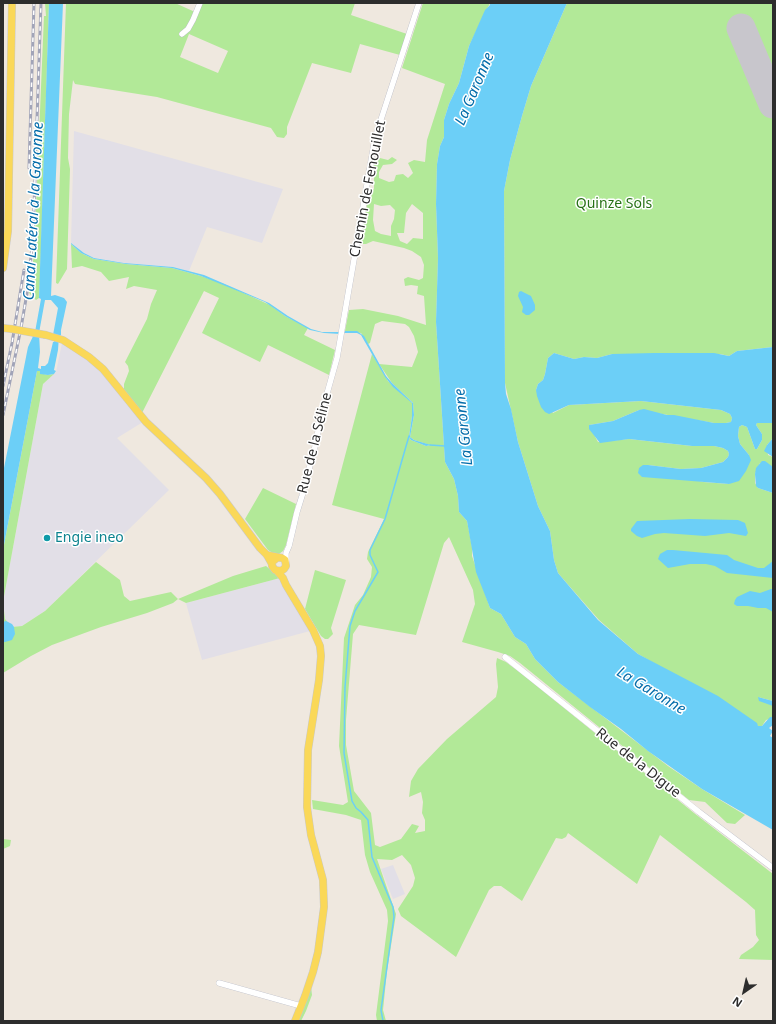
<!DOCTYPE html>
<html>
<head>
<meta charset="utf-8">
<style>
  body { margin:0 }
  #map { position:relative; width:776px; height:1024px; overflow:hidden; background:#efe8df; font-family:"Noto Sans",sans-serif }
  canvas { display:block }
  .frame { position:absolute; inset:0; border:4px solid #2d2d2d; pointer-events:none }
  .north { position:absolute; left:724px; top:972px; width:40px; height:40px; -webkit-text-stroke:3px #fff; paint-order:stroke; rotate:214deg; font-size:11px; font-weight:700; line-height:16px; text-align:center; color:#2d2d2d }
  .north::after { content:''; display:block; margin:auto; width:14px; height:18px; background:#2d2d2d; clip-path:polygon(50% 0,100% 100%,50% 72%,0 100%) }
</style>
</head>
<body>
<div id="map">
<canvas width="776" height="1024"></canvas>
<div class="frame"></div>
<div class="north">N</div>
</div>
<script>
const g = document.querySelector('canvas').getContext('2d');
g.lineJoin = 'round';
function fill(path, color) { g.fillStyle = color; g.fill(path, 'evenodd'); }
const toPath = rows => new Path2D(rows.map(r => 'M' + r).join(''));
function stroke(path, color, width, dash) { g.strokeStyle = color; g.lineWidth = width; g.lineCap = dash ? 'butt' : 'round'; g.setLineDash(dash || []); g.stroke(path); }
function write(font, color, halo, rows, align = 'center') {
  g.font = font + ' "Noto Sans",sans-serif'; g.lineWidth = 3; g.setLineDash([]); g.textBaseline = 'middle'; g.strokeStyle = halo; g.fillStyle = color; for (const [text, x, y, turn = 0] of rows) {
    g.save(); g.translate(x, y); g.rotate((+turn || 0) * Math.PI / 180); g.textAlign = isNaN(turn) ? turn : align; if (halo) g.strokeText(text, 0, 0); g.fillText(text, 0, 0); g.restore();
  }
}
fill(toPath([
  [74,131,283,189,262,243,207,227,189,271,173,267,124,263,101,259,90,257,84,253,71,243],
  [62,343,92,362,101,372,128,406,143,422,117,438,169,490,45,611,22,626,12,627,5,619,3,602,43,384,56,372],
  [280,578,310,631,202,660,186,603],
  [393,865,405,894,393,899,381,869]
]), '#e2dfe7');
fill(toPath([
  [45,3,49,3,40,281,39,298,36,300,29,293,34,254,44,16,46,16],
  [66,3,175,3,195,12,199,3,355,3,351,15,407,34,400,55,360,44,351,73,312,63,287,127,287,134,284,138,277,137,271,128,157,97,75,84,73,80,69,114,68,158,70,169,67,269,58,284,56,283],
  [189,34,228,51,218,73,180,57],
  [423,3,490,3,469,46,459,83,449,104,444,120,444,137,440,146,437,164,436,204,438,258,436,322,445,462,454,479,458,496,459,512,467,521,472,547,472,556,490,608,501,614,515,637,526,644,535,659,558,682,668,766,702,789,745,815,735,824,727,823,705,802,689,800,520,663,510,656,498,652,462,642,475,604,473,590,449,537,444,543,416,635,359,625,353,634,346,720,346,745,354,791,371,813,375,845,380,847,401,839,412,824,419,826,415,833,425,831,425,820,422,813,423,802,421,792,409,797,411,781,418,769,447,739,496,697,498,687,496,664,497,658,506,662,522,674,694,813,773,874,773,960,739,959,741,955,753,947,759,940,756,935,755,910,746,902,660,835,637,884,568,833,566,837,562,839,556,838,522,901,501,886,494,886,489,890,456,957,401,916,398,909,413,886,415,878,411,865,402,855,392,860,377,859,396,914,387,971,383,1010,386,1021,377,1021,376,1015,388,921,387,910,370,872,365,855,361,820,346,815,313,809,312,800,343,805,348,802,339,746,344,638,355,605,363,595,371,577,372,567,367,559,368,552,384,519,332,505,372,354,388,381,412,403,412,416,409,437,411,440,426,446,430,445,414,440,410,437,414,415,413,403,392,383,379,364,412,367,418,352,414,336,409,327,405,324,382,321,375,324,370,343,368,344,361,333,345,331,349,310,363,309,398,316,426,325,424,296,417,294,418,286,411,285,405,286,404,279,408,277,419,280,423,278,424,265,421,257,412,251,404,248,373,241,366,244,361,244,369,192,374,189,374,165,376,157,388,160,392,157,397,160,392,164,383,165,379,172,379,178,389,182,394,181,396,175,403,174,408,178,413,173,408,163,414,160,425,162,427,140,445,84,402,68],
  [374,204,381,206,390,205,395,210,394,219,391,226,391,236,381,234,375,231,373,220],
  [412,204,423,213,423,239,413,238,407,244,400,241,397,233,404,233,406,213],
  [567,3,773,3,773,347,737,351,729,356,720,354,612,354,597,358,584,357,574,359,554,353,548,358,545,374,543,380,538,384,536,390,553,413,569,405,641,401,721,410,730,414,732,418,731,422,726,423,714,423,639,410,613,421,589,425,598,442,629,439,692,446,714,446,723,448,728,451,729,454,728,457,723,462,701,468,681,469,648,465,643,465,703,482,729,484,749,455,740,444,738,436,739,427,742,425,747,427,755,449,757,449,762,440,762,434,756,425,757,423,773,423,773,438,767,445,768,455,773,457,773,467,760,463,755,474,755,483,758,488,773,493,773,701,758,697,773,704,773,718,766,720,762,726,758,726,743,714,638,654,599,620,571,588,558,573,554,560,550,531,538,506,518,442,505,383,504,191,510,160,522,116,531,86],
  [71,244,81,253,94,259,126,264,172,268,201,276,224,284,270,305,285,316,308,328,304,335,335,350,329,375,268,345,260,362,202,333,219,298,204,291,142,413,124,391,124,384,129,371,128,366,125,362,147,319,151,304,157,290,134,286,126,289,129,277,109,281,101,272,82,266,72,268],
  [37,371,40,371,40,373,48,375,54,374,43,384,3,602,5,619,12,627,22,626,45,611,96,562,120,580,124,596,130,601,171,592,178,599,233,576,266,566,280,578,186,603,178,599,173,603,147,613,101,627,52,645,31,656,3,673,3,550],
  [263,488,296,504,286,545,283,551,279,554,274,554,268,550,245,519],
  [315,570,346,580,331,628,333,634,328,639,325,639,321,636,305,609],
  [3,839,11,840,10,846,3,849],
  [311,987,312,995,306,1011,301,1021,298,1021]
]), '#b2e998');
fill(toPath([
  [49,3,63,3,51,296,55,295,64,298,67,302,61,330,61,335,59,336,58,350,54,370,56,371,54,374,48,375,40,374,40,371,37,371,3,550,3,473,28,347,35,332,41,299,39,298],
  [45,300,51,300,58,308,53,335,55,336,54,342,53,342,48,363,45,366,41,366,41,369,38,368,40,352,39,333],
  [490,3,567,3,531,86,522,116,510,160,504,191,505,383,506,394,511,409,518,442,538,506,550,531,554,560,558,573,598,620,638,654,718,696,757,723,758,726,762,726,770,717,773,717,773,725,769,728,773,731,770,736,773,738,773,830,702,789,648,751,621,729,590,707,558,682,535,659,526,644,515,637,501,614,490,608,476,572,467,521,459,512,458,496,454,479,445,462,436,322,438,258,436,204,437,164,440,146,444,137,444,120,449,104,459,83,469,46,485,10,490,5],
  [71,243,84,253,94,258,124,263,173,267,204,275,269,303,288,316,311,329,322,332,340,332,340,334,324,333,310,330,285,316,265,302,201,276,172,268,126,264,94,259,81,253,71,244],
  [521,291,531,296,535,305,535,310,529,315,526,315,522,312,523,307,518,296,519,292],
  [345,331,357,331,364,336,386,376,392,383,413,403,414,415,410,437,414,440,431,445,426,446,411,440,409,437,412,416,412,403,393,387,385,377,361,335,357,333,344,333],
  [773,347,773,423,757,423,756,425,762,434,762,440,757,449,755,449,747,427,742,425,739,427,738,436,740,444,749,455,751,460,746,471,739,481,729,484,642,477,638,473,639,468,643,465,648,465,681,469,701,468,723,462,728,457,729,454,728,451,723,448,714,446,692,446,629,439,600,443,589,429,589,425,613,421,639,410,644,409,667,415,674,415,714,423,726,423,731,422,732,418,730,414,721,410,641,401,569,405,549,414,545,412,541,407,537,396,536,390,538,384,543,380,545,374,548,358,554,353,574,359,584,357,597,358,612,354,654,353,714,353,729,356,737,351],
  [773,438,773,457,764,451,767,445],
  [762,461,765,461,773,467,773,493,758,488,756,486,755,474,756,468],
  [690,519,738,520,745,523,748,533,746,536,729,533,705,536,664,533,655,534,642,538,637,536,631,531,631,529,637,521],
  [667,550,673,550,727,555,734,560,758,568,764,568,773,561,773,578,727,573,715,566,706,564,690,564,668,568,658,559,660,554],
  [771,589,773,589,773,612,766,608,758,608,748,606,737,606,734,604,735,600,737,597,750,591,760,593],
  [6,621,12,624,14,627,15,634,12,640,5,642,3,642,3,622],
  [758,697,773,701,773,706,759,701]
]), '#6ccff7');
stroke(toPath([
  [430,445,445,446],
  [383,1021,381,1010,394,917,393,907,372,857,368,820,361,812,356,808,352,801,344,753,345,687,350,626,355,611,378,572,370,555,370,550,385,519,409,436]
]), '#6ccff7', 1.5);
stroke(toPath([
  [758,69,773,73]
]), '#c8c6cc', 12);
stroke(toPath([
  [741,28,773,104]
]), '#c8c6cc', 29);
const minor = toPath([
  [182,34,188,29,193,20,200,3],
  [286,562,286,553,289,546,297,512,302,496,317,439,319,422,337,358,375,138,419,3],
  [505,657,699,812,773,868],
  [219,983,301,1006]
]);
const major = toPath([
  [3,268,8,231,12,3],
  [3,328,12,329],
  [46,335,63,340,89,357,103,369,146,422,206,478,220,494,260,548,267,555,272,564],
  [267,555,282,558,285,560,286,566,284,569,281,571,275,570,272,566,272,562,277,558],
  [277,571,283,578,286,585,313,630,320,646,321,656,319,680,308,750,307,807,311,835,323,880,324,907,318,952,313,972,305,996,295,1021]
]);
stroke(minor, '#b3b5c1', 6);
stroke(major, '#c8c8c8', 8);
stroke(minor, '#fff', 5.5);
stroke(major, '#fad858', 7);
const rail = toPath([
  [29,168,34,3],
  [3,386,12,343,24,270],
  [3,415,21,328,28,287,33,236,41,3]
]);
stroke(rail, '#a1a4b8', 3);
stroke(rail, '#fff', 1.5, [4.5]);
const majorBridge = toPath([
  [12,329,46,335]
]);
stroke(majorBridge, '#c8c8c8', 8, []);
stroke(majorBridge, '#fad858', 7);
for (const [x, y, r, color] of [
  [47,538,4,"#0f9aa8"]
]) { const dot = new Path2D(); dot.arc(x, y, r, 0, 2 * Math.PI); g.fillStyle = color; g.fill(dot); stroke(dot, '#fff', 1.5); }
write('14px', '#2d2d2d', '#fff', [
  ["Chemin de Fenouillet",368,189,-79],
  ["Rue de la Séline",315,443,-76],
  ["Rue de la Digue",638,763,38]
]);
write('14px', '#277116', '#fff', [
  ["Quinze Sols",614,204]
]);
write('14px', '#0d838f', '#fff', [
  ["Engie ineo",55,538]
], 'left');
write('italic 15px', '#046daa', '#fff', [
  ["La Garonne",475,89,-67],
  ["Canal Latéral à la Garonne",34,211,-87],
  ["La Garonne",464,427,-96],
  ["La Garonne",651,691,31]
]);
</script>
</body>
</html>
